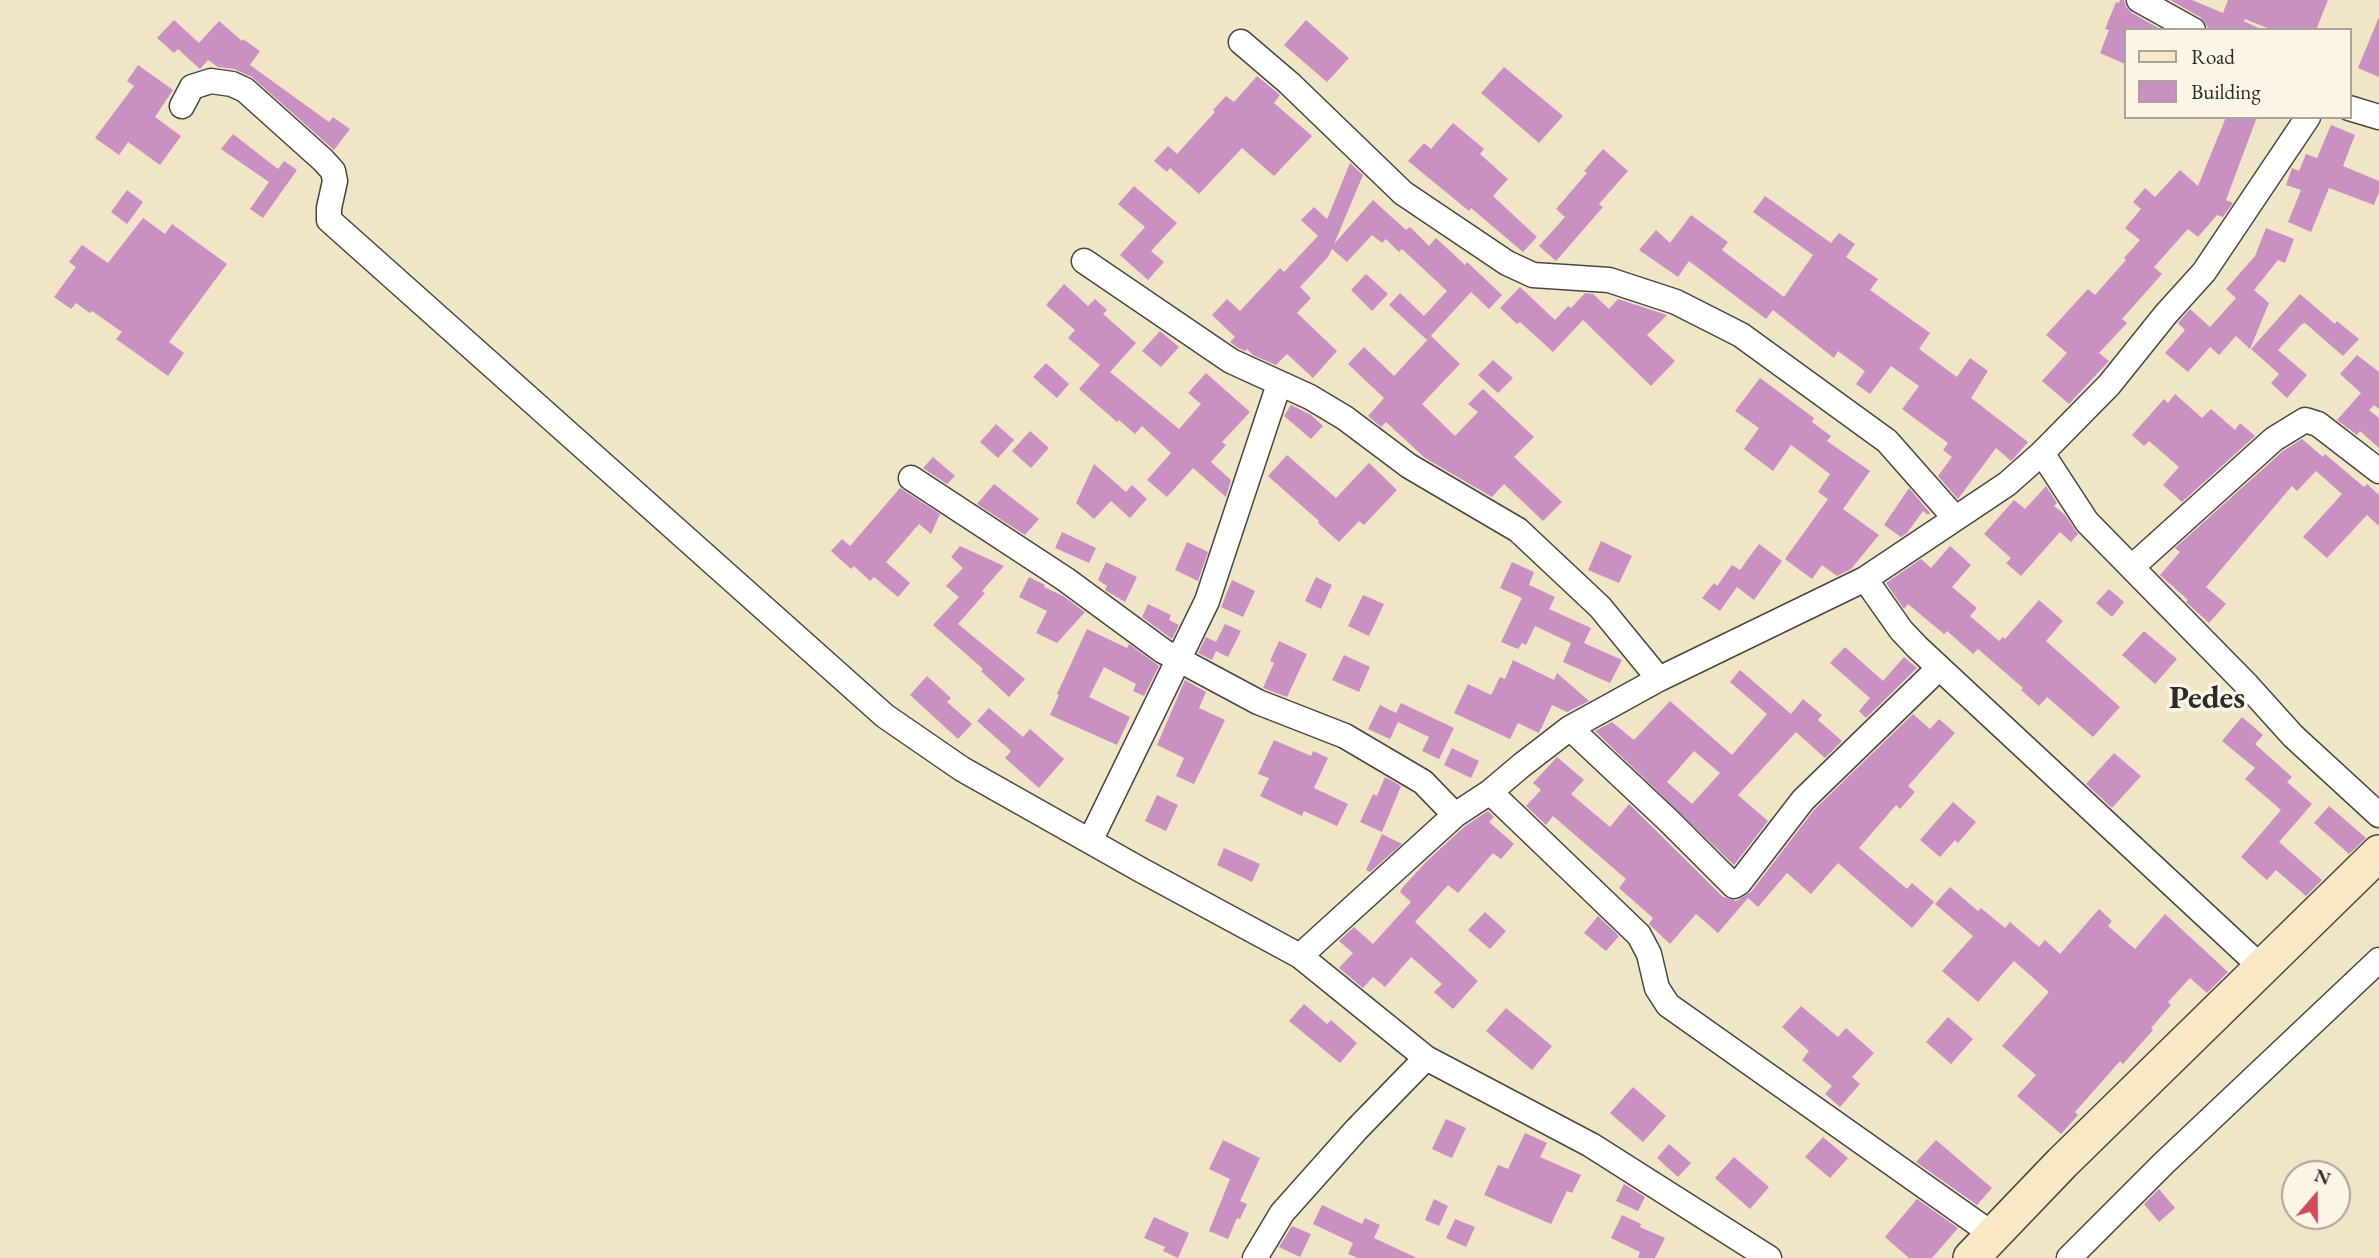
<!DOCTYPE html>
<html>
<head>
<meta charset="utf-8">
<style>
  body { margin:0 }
  #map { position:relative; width:2379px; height:1258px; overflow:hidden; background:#f1e5c7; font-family:"EB Garamond",serif }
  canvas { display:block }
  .legend { position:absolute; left:2124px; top:28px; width:228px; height:91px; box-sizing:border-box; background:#fcf5e5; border:2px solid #a8a49b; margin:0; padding:9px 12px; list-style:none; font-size:21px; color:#2b2b2b }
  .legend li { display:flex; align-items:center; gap:14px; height:35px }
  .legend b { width:35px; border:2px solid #a8a49b }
  .north { position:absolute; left:2281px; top:1160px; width:70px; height:70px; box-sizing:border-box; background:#fcf5e5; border:2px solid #a8a49b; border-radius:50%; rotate:20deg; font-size:19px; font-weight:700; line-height:28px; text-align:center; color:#2b2b2b }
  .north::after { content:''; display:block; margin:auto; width:24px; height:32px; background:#d1495b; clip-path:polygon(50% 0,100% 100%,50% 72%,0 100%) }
</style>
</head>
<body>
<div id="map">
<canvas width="2379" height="1258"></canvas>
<ul class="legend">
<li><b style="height:9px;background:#f8e8c3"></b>Road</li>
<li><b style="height:19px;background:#c990c2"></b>Building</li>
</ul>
<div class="north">N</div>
</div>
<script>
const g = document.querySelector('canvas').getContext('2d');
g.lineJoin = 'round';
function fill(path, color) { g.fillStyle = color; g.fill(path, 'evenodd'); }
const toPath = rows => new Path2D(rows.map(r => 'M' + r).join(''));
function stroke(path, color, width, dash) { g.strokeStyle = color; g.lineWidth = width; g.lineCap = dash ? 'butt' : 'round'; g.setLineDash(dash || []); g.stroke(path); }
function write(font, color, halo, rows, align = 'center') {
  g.font = font + ' "EB Garamond",serif'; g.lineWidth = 7; g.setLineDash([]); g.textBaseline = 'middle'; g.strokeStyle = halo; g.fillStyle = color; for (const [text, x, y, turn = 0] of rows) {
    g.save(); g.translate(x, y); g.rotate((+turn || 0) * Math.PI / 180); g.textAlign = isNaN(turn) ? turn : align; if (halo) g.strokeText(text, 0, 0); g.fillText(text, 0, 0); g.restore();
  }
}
fill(toPath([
  [2120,0,2124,0,2126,7,2132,13,2162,30,2125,30,2125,64,2100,53,2109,30,2105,29,2116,2,2119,3],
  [2170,0,2192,0,2223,13,2228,0,2328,0,2316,30,2272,30,2245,19,2244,21,2241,20,2263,30,2210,30,2200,17],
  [2379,17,2379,77,2358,68],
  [174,20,199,43,219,21,242,41,243,39,260,51,250,65,329,122,333,117,350,129,334,150,252,77,234,69,218,67,208,60,200,69,178,49,174,53,157,38],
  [1306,20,1349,58,1327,82,1284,45],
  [138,65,173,90,155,117,181,136,160,165,128,142,119,155,95,138,134,86,127,81],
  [1504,67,1563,116,1539,143,1481,93],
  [1257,76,1280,95,1274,103,1312,136,1274,176,1242,148,1199,194,1170,168,1167,172,1154,161,1168,146,1177,154,1215,112,1213,110,1226,96,1234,102],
  [2226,117,2257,117,2226,200,2233,203,2223,217,2217,215,2198,237,2188,229,2154,267,2162,274,2122,319,2127,323,2099,353,2109,361,2069,404,2042,381,2067,353,2046,335,2088,289,2095,295,2126,260,2124,258,2140,240,2125,228,2141,209,2133,202,2145,188,2155,197,2180,170,2198,186],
  [1453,123,1484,149,1480,154,1508,179,1493,196,1537,237,1523,252,1471,208,1469,211,1408,161,1424,143,1431,149],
  [2331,125,2355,135,2343,166,2379,181,2379,192,2374,205,2329,188,2311,232,2288,222,2301,190,2286,185,2292,168,2299,171,2306,154,2317,158],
  [233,134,278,169,284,161,297,170,263,218,250,209,269,182,221,149],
  [1603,149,1628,171,1599,204,1603,207,1556,261,1539,246,1565,217,1556,209,1587,173,1584,171],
  [1350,163,1363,175,1334,244,1373,200,1406,230,1410,227,1429,246,1436,238,1465,265,1467,262,1502,295,1489,309,1471,292,1427,340,1389,305,1400,293,1424,316,1447,291,1402,249,1399,252,1386,239,1382,243,1372,235,1347,262,1332,249,1328,257,1300,287,1311,298,1297,313,1337,351,1313,378,1287,354,1276,365,1253,355,1247,349,1245,351,1238,348,1230,342,1235,337,1212,315,1227,299,1240,311,1280,268,1284,272,1318,236,1301,220,1314,207,1327,219],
  [1134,186,1177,223,1151,251,1164,262,1148,280,1120,255,1145,227,1118,204],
  [127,190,143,202,127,224,111,212],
  [1765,196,1831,243,1839,233,1855,244,1846,257,1878,279,1870,290,1930,333,1919,349,1957,377,1970,358,1988,371,1971,398,2028,442,2015,457,2011,461,1996,448,1958,499,1938,476,1952,457,1943,450,1948,443,1902,409,1919,386,1891,366,1870,394,1856,384,1865,371,1838,351,1834,358,1773,310,1766,319,1689,261,1678,277,1639,250,1656,230,1670,243,1691,215,1728,242,1722,250,1784,297,1813,255,1753,212],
  [143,218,165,234,172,224,227,264,169,342,184,353,168,376,116,339,122,332,92,311,90,313,76,303,71,309,54,297,76,267,69,262,82,245,108,263],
  [2266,228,2294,239,2285,263,2278,260,2254,290,2269,303,2250,349,2236,336,2219,355,2210,347,2188,372,2165,353,2185,330,2178,323,2190,309,2210,327,2236,298,2226,289,2255,256],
  [1366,274,1388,294,1372,311,1351,290],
  [1064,284,1088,306,1095,299,1107,310,1103,314,1136,343,1110,372,1179,429,1201,404,1188,393,1206,373,1250,412,1222,442,1226,445,1211,462,1231,480,1226,497,1193,468,1167,497,1147,480,1171,453,1142,426,1135,434,1119,420,1117,422,1079,389,1100,365,1068,338,1075,330,1046,305],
  [1520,287,1555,320,1568,306,1571,308,1585,293,1593,294,1609,309,1618,299,1667,315,1647,335,1675,361,1651,386,1583,320,1553,352,1520,322,1517,324,1500,308],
  [2300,294,2335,324,2337,321,2359,339,2343,356,2305,323,2302,324,2278,350,2307,375,2287,398,2271,383,2279,374,2251,349],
  [1160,331,1179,347,1161,367,1142,351],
  [1431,336,1460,364,1422,404,1455,436,1478,412,1468,404,1483,389,1534,437,1514,457,1562,502,1543,521,1504,484,1492,497,1425,458,1386,422,1381,427,1368,416,1384,398,1348,364,1364,347,1394,376],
  [2357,355,2379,372,2379,409,2374,405,2369,410,2379,418,2379,448,2360,431,2357,435,2337,420,2361,393,2340,374],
  [1493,360,1513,378,1498,393,1478,375],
  [1046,363,1069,384,1057,398,1033,377],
  [1760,378,1814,418,1812,422,1831,436,1827,441,1870,471,1843,509,1879,535,1851,569,1837,576,1822,565,1812,579,1785,559,1828,499,1818,492,1830,474,1791,445,1773,471,1744,449,1759,428,1735,411],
  [2175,394,2202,418,2211,409,2235,430,2240,423,2255,436,2182,502,2163,485,2179,467,2149,441,2144,446,2132,435,2164,399,2168,403],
  [1291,405,1311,415,1323,426,1311,439,1284,416],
  [996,424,1014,440,998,458,980,442],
  [1030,431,1049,448,1031,468,1012,451],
  [2302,439,2323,457,2325,454,2364,487,2367,484,2379,495,2379,526,2367,515,2327,558,2303,537,2342,494,2316,471,2297,491,2292,486,2206,587,2226,604,2209,623,2186,602,2188,600,2160,575,2180,552,2175,548,2283,451],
  [1287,455,1336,498,1369,463,1397,490,1364,525,1359,521,1339,542,1318,523,1319,521,1268,476],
  [933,457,955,476,947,484,923,468],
  [1094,464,1126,492,1132,485,1147,499,1130,518,1111,501,1094,519,1076,503],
  [994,484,1039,519,1025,535,977,504],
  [2046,486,2057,503,2054,506,2065,515,2078,534,2071,542,2060,532,2021,576,2006,563,2011,558,1984,534,2014,500,2025,509],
  [900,488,940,514,931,534,919,524,886,562,910,583,898,597,874,577,870,581,854,566,851,569,831,551,842,539,850,546],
  [1909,488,1930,513,1928,515,1923,511,1907,533,1901,537,1884,525],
  [1062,532,1096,548,1089,563,1055,548],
  [1601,541,1632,556,1619,583,1588,570],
  [1187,542,1208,552,1198,581,1175,570],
  [1759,544,1782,561,1754,600,1737,587,1720,611,1702,598,1714,583,1717,586,1732,565,1740,570],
  [960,546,1004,566,982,591,985,593,958,624,1025,679,1009,697,981,671,983,669,933,625,959,597,946,586,963,568,951,557],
  [1950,546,1971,565,1952,587,1977,608,1970,616,1999,641,2003,637,2005,639,2039,600,2063,621,2046,641,2120,707,2093,737,2047,697,2039,706,2021,690,2023,688,1978,649,1973,654,1947,631,1944,634,1908,604,1904,609,1886,583,1921,559,1931,568],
  [1106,562,1137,577,1125,602,1105,590,1107,586,1098,580],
  [1512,562,1534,572,1529,585,1555,597,1549,609,1591,628,1584,643,1622,660,1610,683,1563,662,1571,643,1535,626,1526,645,1522,643,1518,649,1501,642,1522,598,1500,588],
  [1029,577,1045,585,1044,587,1063,596,1085,612,1057,643,1036,633,1047,611,1019,597],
  [1316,577,1332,585,1321,609,1305,601],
  [1232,580,1255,591,1243,617,1221,607],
  [2109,589,2124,602,2112,617,2096,603],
  [1363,595,1384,604,1369,636,1348,626],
  [1148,604,1171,615,1169,620,1179,625,1172,639,1142,617],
  [1225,624,1241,631,1228,657,1216,651,1212,660,1198,653,1206,637,1216,642],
  [1087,629,1127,648,1129,644,1159,666,1144,696,1133,691,1136,684,1104,667,1089,697,1130,717,1117,745,1050,715,1059,695,1057,694],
  [2144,631,2177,659,2155,684,2122,655],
  [1279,641,1307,654,1287,697,1263,688,1274,663,1270,661],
  [1845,647,1883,681,1904,657,1917,668,1866,718,1859,711,1870,698,1830,663],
  [1344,655,1370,667,1359,692,1332,680],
  [1513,660,1554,680,1557,673,1589,701,1567,712,1552,705,1539,733,1518,723,1510,739,1454,713,1468,684,1491,695,1500,677,1505,679],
  [1740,670,1791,714,1803,699,1822,715,1818,720,1842,741,1825,758,1796,732,1738,795,1768,821,1734,865,1595,731,1612,722,1634,740,1670,701,1732,755,1767,714,1730,682],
  [1694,751,1720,773,1692,804,1667,782],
  [927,676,951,698,947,702,972,724,958,739,910,695],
  [1185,680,1206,692,1199,708,1225,720,1194,784,1176,776,1184,758,1157,745],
  [1401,703,1454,728,1439,759,1422,751,1429,737,1398,722,1390,739,1368,729,1380,705,1396,713],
  [989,708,1023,737,1030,729,1064,759,1039,788,1005,758,1011,751,977,721],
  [1913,714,1930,729,1939,719,1955,733,1908,786,1915,792,1900,809,1896,805,1859,848,1907,889,1912,883,1934,902,1912,928,1838,863,1811,894,1787,873,1758,907,1748,898,1718,933,1696,914,1670,944,1649,924,1653,918,1619,888,1626,879,1553,816,1546,825,1526,806,1541,790,1533,783,1557,757,1584,780,1571,794,1610,827,1629,804,1723,897,1736,901,1751,892,1814,810],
  [2242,717,2263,735,2255,744,2292,777,2287,782,2312,804,2279,842,2322,880,2306,896,2276,870,2267,880,2241,857,2281,810,2245,779,2255,768,2222,741],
  [1274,740,1311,756,1313,751,1328,758,1314,788,1348,804,1337,826,1304,811,1302,816,1260,796,1269,778,1258,774],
  [1452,748,1479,761,1471,778,1444,765],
  [2114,753,2141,776,2112,808,2086,784],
  [1385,777,1401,786,1382,832,1360,822,1373,794,1377,796],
  [1157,795,1178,805,1166,831,1145,821],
  [1953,802,1976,822,1958,843,1955,840,1940,857,1920,840],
  [2329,806,2366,838,2349,854,2314,823],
  [1488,811,1494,817,1489,822,1514,844,1501,859,1493,853,1458,893,1448,885,1415,922,1478,981,1453,1009,1434,992,1442,984,1411,957,1385,987,1373,977,1363,988,1339,968,1353,953,1339,941,1354,927,1373,944,1411,902,1400,892,1403,887,1427,861,1464,827],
  [1382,834,1402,844,1370,872,1366,870],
  [1224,848,1260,864,1252,882,1217,865],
  [1950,887,1978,911,1981,908,2005,928,2010,922,2039,947,2045,940,2060,954,2099,909,2112,921,2108,926,2135,949,2165,914,2228,972,2207,993,2190,978,2168,1002,2171,1005,2151,1028,2153,1030,2123,1064,2120,1061,2075,1112,2078,1115,2061,1134,2017,1096,2036,1075,2002,1046,2049,992,2014,961,1978,1002,1942,971,1973,936,1935,904],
  [1485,912,1506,931,1490,949,1468,930],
  [1598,916,1619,936,1606,951,1584,933],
  [1304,1004,1327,1024,1331,1020,1357,1043,1340,1063,1289,1021],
  [1801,1006,1838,1037,1846,1028,1874,1053,1852,1077,1860,1084,1840,1107,1825,1094,1832,1086,1802,1060,1809,1051,1782,1027],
  [1506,1008,1552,1046,1532,1070,1486,1031],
  [1948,1017,1973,1039,1951,1064,1926,1042],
  [1633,1087,1666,1116,1643,1142,1610,1113],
  [1446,1119,1466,1128,1452,1158,1432,1149],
  [1525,1133,1547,1143,1540,1157,1581,1175,1572,1193,1567,1191,1551,1224,1484,1195,1498,1165,1508,1169],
  [1823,1137,1848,1158,1830,1178,1805,1157],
  [1223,1140,1260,1158,1240,1201,1247,1204,1240,1219,1237,1218,1228,1239,1209,1231,1230,1179,1209,1169],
  [1936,1140,1992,1188,1977,1205,1916,1162],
  [1669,1144,1691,1163,1678,1177,1657,1158],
  [1734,1157,1769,1187,1750,1209,1715,1178],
  [1624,1184,1645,1197,1638,1211,1616,1201],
  [2159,1189,2175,1208,2159,1222,2144,1204],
  [1434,1199,1448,1206,1439,1226,1425,1220],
  [1917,1199,1958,1228,1932,1258,1909,1258,1885,1237],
  [1322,1205,1362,1224,1365,1218,1380,1225,1374,1238,1417,1258,1358,1258,1348,1254,1353,1243,1313,1224],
  [1622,1215,1641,1224,1640,1227,1665,1238,1655,1258,1638,1258,1640,1252,1611,1238],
  [1154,1217,1189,1233,1178,1258,1163,1251,1165,1247,1144,1238],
  [1455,1219,1475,1227,1466,1247,1446,1238],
  [1292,1226,1311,1234,1300,1257,1279,1247]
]), '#c990c2');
const minor = toPath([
  [2139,0,2193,30],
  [1241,42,1289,83,1403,193,1507,263,1533,275,1609,280,1676,302,1741,335,1887,441,1955,518],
  [182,106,192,87,211,81,232,84,245,90,323,160,333,171,335,181,329,208,329,220,885,716,962,769,1141,870,1300,956,1426,1058,1591,1145,1769,1258],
  [2349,108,2379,117],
  [1084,261,1231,361,1310,397,1345,418,1409,466,1518,530,1600,607,1659,679],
  [2042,453,2087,522,2247,685,2293,736,2379,815],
  [911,478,1065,579,1163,651,1258,702,1345,736,1423,782,1455,815],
  [2132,567,2274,439,2305,420,2318,424,2379,471],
  [1865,579,1901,630,1917,647,2261,967],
  [1570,728,1669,821,1734,886,1739,883,1803,800,1939,668],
  [1490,792,1639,935,1649,954,1657,988,1668,1005,1992,1234],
  [1090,841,1207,601,1279,384],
  [1300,956,1455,815,1490,792,1522,765,1570,728,1659,679,1865,579,2007,484,2042,453,2109,385,2166,314,2204,272,2308,117],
  [1255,1258,1282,1213,1356,1130,1426,1058],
  [2069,1258,2164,1163,2379,960]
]);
const secondary = toPath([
  [1971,1258,2062,1163,2379,853]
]);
stroke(minor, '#494742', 27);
stroke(secondary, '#494742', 38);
stroke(minor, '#fff', 24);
stroke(secondary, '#f8e8c3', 35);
write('bold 33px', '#2b2b2b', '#fcf5e5', [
  ["Pedes",2207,699]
]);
</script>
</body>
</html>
